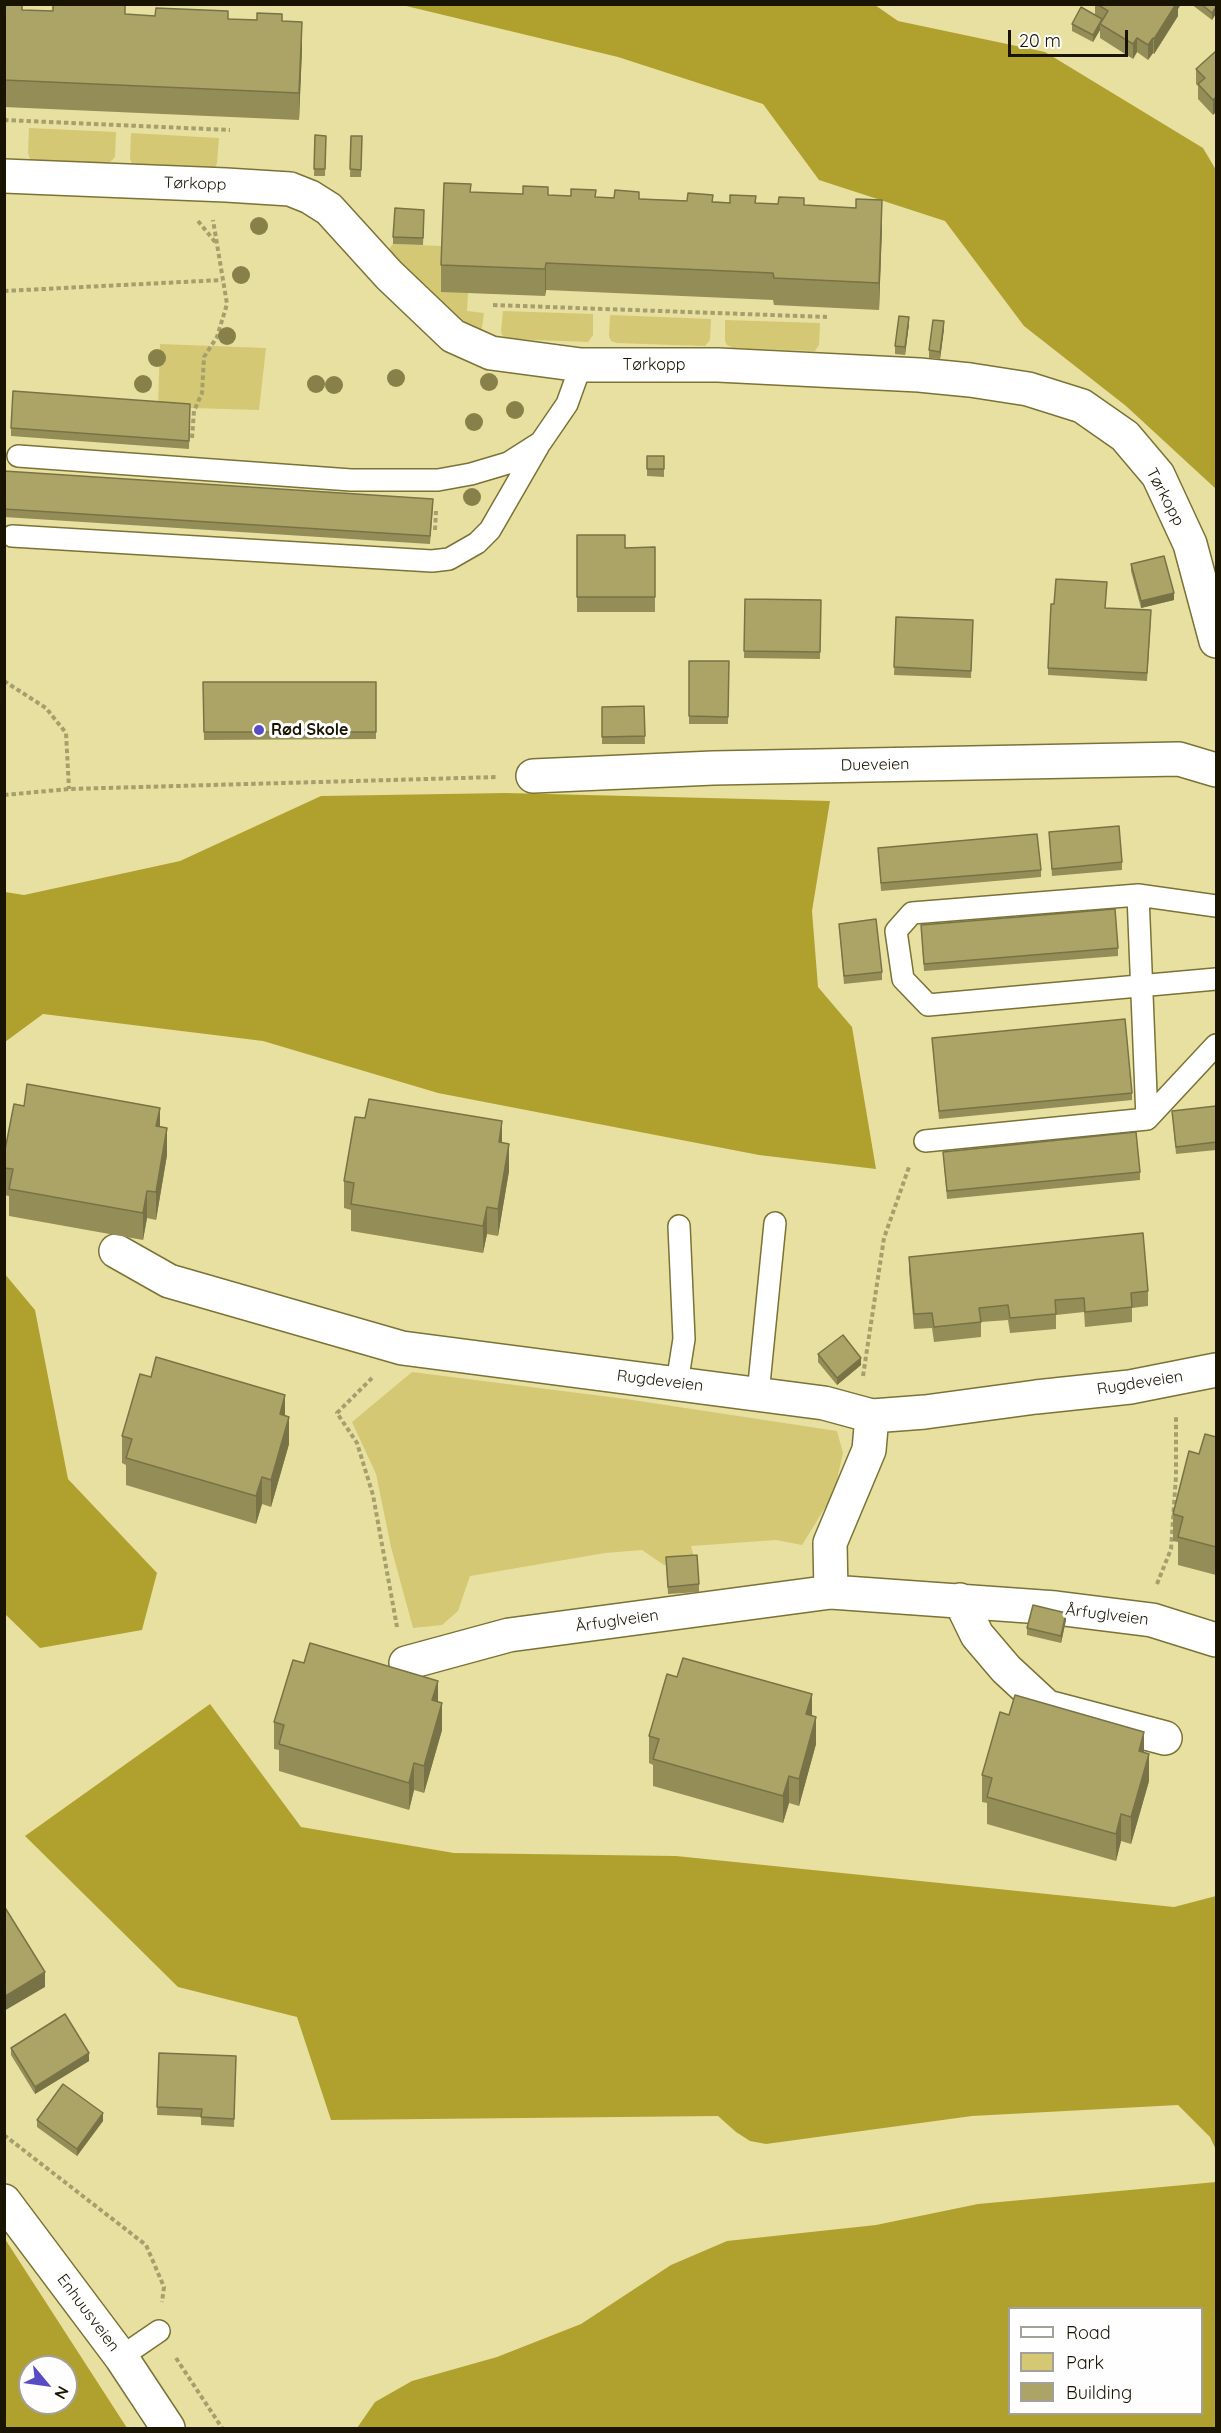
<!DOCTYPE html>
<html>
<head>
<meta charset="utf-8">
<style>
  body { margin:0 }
  #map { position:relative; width:1221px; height:2433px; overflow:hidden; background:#e8e0a0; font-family:Quicksand,sans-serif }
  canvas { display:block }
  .frame { position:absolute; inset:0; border:6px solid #181400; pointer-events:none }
  .legend { position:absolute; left:1008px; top:2307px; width:195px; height:108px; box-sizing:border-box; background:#fefefe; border:2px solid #a2a098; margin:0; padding:8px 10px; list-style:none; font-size:18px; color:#181400 }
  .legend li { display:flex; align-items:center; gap:12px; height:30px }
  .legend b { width:30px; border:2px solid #a2a098 }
  .north { position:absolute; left:18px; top:2355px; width:60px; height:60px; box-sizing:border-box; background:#fefefe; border:2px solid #a2a098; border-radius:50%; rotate:119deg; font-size:16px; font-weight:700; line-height:24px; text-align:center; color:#181400 }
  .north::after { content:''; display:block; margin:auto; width:21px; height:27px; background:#574cc4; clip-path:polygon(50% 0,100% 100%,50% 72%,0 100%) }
  .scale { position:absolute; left:1008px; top:30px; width:120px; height:27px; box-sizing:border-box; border:3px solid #181400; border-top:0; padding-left:8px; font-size:18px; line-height:21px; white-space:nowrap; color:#181400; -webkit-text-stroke:4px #fefefe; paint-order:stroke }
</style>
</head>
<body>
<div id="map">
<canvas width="1221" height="2433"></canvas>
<div class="frame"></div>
<ul class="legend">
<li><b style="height:8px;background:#fff"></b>Road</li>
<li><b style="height:16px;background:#d4c875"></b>Park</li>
<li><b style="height:16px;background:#aca466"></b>Building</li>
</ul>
<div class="north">N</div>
<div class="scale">20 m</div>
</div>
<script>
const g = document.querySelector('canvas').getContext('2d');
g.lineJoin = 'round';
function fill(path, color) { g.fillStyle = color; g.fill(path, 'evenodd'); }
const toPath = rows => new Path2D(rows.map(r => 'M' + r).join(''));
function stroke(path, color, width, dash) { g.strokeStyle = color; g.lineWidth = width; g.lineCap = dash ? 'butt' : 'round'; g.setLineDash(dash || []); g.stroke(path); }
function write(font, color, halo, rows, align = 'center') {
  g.font = font + ' Quicksand,sans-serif'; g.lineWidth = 6; g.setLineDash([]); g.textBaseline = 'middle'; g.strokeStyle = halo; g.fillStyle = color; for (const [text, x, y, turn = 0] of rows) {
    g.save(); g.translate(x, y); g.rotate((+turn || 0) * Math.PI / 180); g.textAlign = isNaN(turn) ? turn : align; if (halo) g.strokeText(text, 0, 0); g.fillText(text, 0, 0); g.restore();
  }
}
fill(toPath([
  [29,128,116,132,115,157,108,164,37,163,30,159,28,153],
  [131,133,219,138,217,163,215,168,210,169,140,168,132,164,130,159],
  [393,244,442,246,441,291,468,293,467,311,484,313,482,328,479,332,448,321,388,250],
  [503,311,593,314,593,335,588,342,508,339,502,335,501,331],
  [610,315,711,319,710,340,705,346,617,343,611,341,609,336],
  [725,320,820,323,819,345,815,351,733,348,727,345,725,341],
  [160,344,266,348,259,410,158,407],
  [412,1372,626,1399,837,1431,843,1453,834,1493,802,1545,776,1540,691,1546,695,1561,664,1565,642,1550,605,1553,470,1576,458,1611,442,1625,413,1628,391,1547,376,1474,352,1422]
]), '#d4c875');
fill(toPath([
  [402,5,875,5,898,21,1045,52,1203,148,1216,170,1216,489,1126,406,1024,326,945,221,819,180,763,104,618,57],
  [506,793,830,801,812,911,818,987,852,1027,876,1169,759,1155,438,1093,263,1041,43,1014,5,1042,5,892,24,895,180,861,321,796],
  [4,1273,35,1310,68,1479,157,1573,142,1630,40,1648,5,1614],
  [210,1704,301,1827,454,1853,676,1856,1174,1907,1216,1896,1216,2150,1210,2137,1178,2105,972,2116,766,2144,750,2141,736,2132,718,2116,331,2120,297,2017,178,1987,25,1836],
  [1216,2182,1216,2428,357,2428,375,2402,412,2381,497,2357,581,2324,671,2265,727,2241,876,2225,978,2204],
  [1202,2308,1202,2414,1010,2414,1010,2308],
  [4,2239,5,2239,127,2428,5,2428],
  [30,2367,66,2367,66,2403,30,2403]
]), '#b0a12f');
const service = toPath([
  [18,456,351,480,438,480,471,474,508,463,541,442,567,404,581,365],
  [12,536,432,561,449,559,477,543,490,530,539,445],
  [1138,895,912,913,896,931,903,979,928,1005,1216,979],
  [1216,906,1138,895,1147,1119,1216,1045],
  [925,1141,1147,1119],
  [677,1383,684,1339,679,1226],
  [758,1394,775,1223],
  [121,2357,159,2331]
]);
const minor = toPath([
  [4,176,226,185,290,189,310,197,329,209,389,275,453,336,491,353,581,365,718,365,919,375,970,380,1028,389,1082,406,1125,436,1158,475,1190,544,1216,641],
  [533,776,713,768,1179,759,1216,770],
  [116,1251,169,1281,402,1348,824,1403,872,1416,925,1412,1036,1397,1130,1387,1216,1370],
  [831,1592,830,1543,869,1450,872,1416],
  [960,1600,977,1635,1006,1669,1047,1707,1165,1738],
  [406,1663,509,1635,831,1592,1056,1608,1152,1620,1216,1640]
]);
const primary = toPath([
  [4,2201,121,2357,168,2428]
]);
stroke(service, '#7b7235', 24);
stroke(minor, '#7b7235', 36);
stroke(primary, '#7b7235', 36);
stroke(toPath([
  [4,120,230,130],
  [198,221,216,243],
  [4,291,222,280],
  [493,305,827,317],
  [192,438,194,411,202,393,204,357,217,337,227,304,213,220],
  [435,530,436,511],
  [4,681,46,708,66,733,69,789],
  [4,795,69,789,498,777],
  [863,1376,884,1238,909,1167],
  [372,1378,337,1413,357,1443,373,1495,397,1627],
  [1157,1584,1171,1549,1176,1476,1176,1417],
  [4,2135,146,2245,164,2287,162,2302],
  [176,2358,222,2428]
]), '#a69f6d', 4, [4.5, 3]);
stroke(service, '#fff', 21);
stroke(minor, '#fff', 33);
stroke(primary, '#fff', 33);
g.fillStyle = '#878049';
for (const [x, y] of [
  [259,226],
  [241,275],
  [227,336],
  [157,358],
  [396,378],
  [489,382],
  [143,384],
  [316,384],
  [334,385],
  [515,410],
  [474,422],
  [472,497]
]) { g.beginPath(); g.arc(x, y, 9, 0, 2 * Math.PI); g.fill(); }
fill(toPath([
  [4,4,22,10,282,21,302,49,299,120,4,107],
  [1095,4,1181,4,1178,9,1178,16,1154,54,1153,53,1148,60,1137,52,1133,59,1100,38,1100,30,1093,42,1072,31,1072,24,1095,15],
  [1191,4,1216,4,1212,20],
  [1216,51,1213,115,1198,99,1198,86,1196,84,1196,69],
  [315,135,326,136,325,176,314,176],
  [351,136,362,136,361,177,350,177],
  [471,192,804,205,882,227,879,310,774,305,773,300,546,290,545,296,441,292,441,265],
  [424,218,423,245,393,244,393,237],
  [909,324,905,355,895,354,895,346],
  [944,329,940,359,929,358,929,350],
  [190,404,189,449,11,436,11,428],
  [647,456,664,456,664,477,647,476],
  [4,471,433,506,430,544,4,517],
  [577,535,625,548,655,547,655,612,577,612],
  [1131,564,1174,600,1141,608,1131,571],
  [745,599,821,600,820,659,744,658],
  [1106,608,1151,618,1147,681,1048,675,1048,668],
  [896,617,973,620,971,678,894,675],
  [689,661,729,661,728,724,689,724],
  [203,682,376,682,376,739,204,740],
  [644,706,645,744,602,744,602,707],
  [1049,832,1122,862,1122,870,1052,876],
  [878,848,1041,870,1041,877,881,891],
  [839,924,882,972,882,980,844,984],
  [921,925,1118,948,1118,956,924,971],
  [932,1038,1132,1093,1132,1100,939,1119],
  [1216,1106,1216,1150,1176,1154,1172,1111],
  [160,1127,167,1155,156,1220,147,1218,143,1240,9,1216,9,1196,4,1195,4,1155],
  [502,1143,509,1171,498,1236,487,1234,483,1253,351,1231,351,1210,344,1208,344,1181],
  [943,1152,1140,1172,1140,1180,947,1199],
  [909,1257,1148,1291,1148,1306,1132,1308,1132,1322,1085,1327,1084,1312,1056,1315,1056,1329,1010,1333,1008,1320,981,1322,981,1337,934,1342,932,1328,914,1329,909,1271],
  [818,1354,861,1365,837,1385,818,1362],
  [285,1416,289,1444,271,1507,262,1504,256,1524,126,1485,126,1465,122,1463,122,1436],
  [1216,1437,1216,1575,1178,1565,1178,1542,1173,1541,1173,1514,1199,1454],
  [666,1557,699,1584,699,1592,668,1594],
  [1066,1620,1061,1643,1027,1635,1027,1628],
  [438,1702,442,1730,424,1793,414,1790,409,1810,279,1771,279,1750,274,1749,274,1722],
  [812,1716,816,1744,799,1806,789,1803,783,1823,653,1786,653,1765,649,1763,649,1736],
  [1144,1753,1149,1781,1131,1844,1121,1841,1116,1861,987,1824,987,1803,982,1802,982,1775],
  [11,2048,89,2061,35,2094,11,2055],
  [159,2053,236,2056,234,2127,201,2125,201,2117,157,2115],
  [37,2120,103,2121,77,2156,37,2127]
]), '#948d58');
fill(toPath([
  [1175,4,1181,4,1178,9,1178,16,1154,54,1154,39],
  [1216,7,1216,14,1212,20,1212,13],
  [1102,19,1100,24,1100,30,1093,42,1093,35],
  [302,22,302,49,299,120,299,93],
  [1137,38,1137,52,1133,59,1133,44],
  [1153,38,1153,53,1148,60,1148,45],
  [1216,97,1216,112,1213,115,1213,100],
  [882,200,882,227,879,310,879,283],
  [546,263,546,290,545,296,545,269],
  [909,317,909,324,905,355,905,347],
  [944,321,944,329,940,359,940,352],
  [1174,593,1174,600,1141,608,1141,601],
  [160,1108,160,1135,156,1126],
  [502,1121,502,1148,499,1142],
  [167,1128,167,1155,156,1220,156,1192],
  [509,1144,509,1171,498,1236,498,1209],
  [147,1191,147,1218,143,1240,143,1213],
  [487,1207,487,1234,483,1253,483,1226],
  [861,1358,861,1365,837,1385,837,1378],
  [285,1395,285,1422,280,1414],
  [289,1417,289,1444,271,1507,271,1480],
  [262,1477,262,1504,256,1524,256,1496],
  [1066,1613,1066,1620,1061,1643,1061,1636],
  [438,1681,438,1708,432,1700],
  [812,1694,812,1721,806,1714],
  [442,1703,442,1730,424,1793,424,1766],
  [816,1717,816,1744,799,1806,799,1779],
  [1144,1732,1144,1759,1139,1751],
  [1149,1754,1149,1781,1131,1844,1131,1817],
  [414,1763,414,1790,409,1810,409,1783],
  [789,1776,789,1803,783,1823,783,1796],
  [1121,1814,1121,1841,1116,1861,1116,1834],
  [45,1972,45,1987,4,2011,4,1997],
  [89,2053,89,2061,35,2094,35,2087],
  [103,2113,103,2121,77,2156,77,2149]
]), '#787347');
const building = toPath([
  [4,4,22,4,22,10,53,11,53,4,125,5,125,14,155,16,156,8,228,11,228,19,257,20,257,13,282,14,282,21,302,22,299,93,4,80,4,4],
  [1097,4,1176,4,1154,39,1153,38,1148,45,1137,38,1133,44,1100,24,1108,11,1097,4],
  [1201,4,1216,4,1216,7,1212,13,1201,4],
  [1081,7,1102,19,1093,35,1072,24,1081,7],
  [1216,51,1216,97,1213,100,1198,84,1205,78,1196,69,1216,51],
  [315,135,326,136,325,169,314,169,315,135],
  [351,136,362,136,361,170,350,169,351,136],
  [444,183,471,184,470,192,523,194,523,186,548,187,548,195,571,196,571,189,596,190,595,197,614,198,615,190,639,192,639,199,687,201,688,193,713,195,712,202,730,203,730,195,756,196,755,203,778,204,779,197,804,198,804,205,856,208,856,199,882,200,879,283,774,278,773,273,546,263,545,269,441,265,444,183],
  [395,208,424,210,423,238,393,237,395,208],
  [899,316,909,317,905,347,895,346,899,316],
  [933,320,944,321,940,352,929,350,933,320],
  [13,391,190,404,189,441,11,428,13,391],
  [647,456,664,456,664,469,647,469,647,456],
  [4,471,433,499,430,536,4,509,4,471],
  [577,535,625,535,625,548,655,547,655,597,577,597,577,535],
  [1164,556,1174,593,1141,601,1131,564,1164,556],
  [1056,579,1107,582,1105,608,1151,610,1147,673,1048,668,1051,604,1054,604,1056,579],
  [745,599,821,600,820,652,744,651,745,599],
  [896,617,973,620,971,671,894,667,896,617],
  [689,661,729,661,728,717,689,716,689,661],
  [203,682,376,682,376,732,204,732,203,682],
  [644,706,645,736,602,737,602,707,644,706],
  [1119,826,1122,862,1052,869,1049,832,1119,826],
  [1037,834,1041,870,881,883,878,848,1037,834],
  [1115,909,1118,948,924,964,921,925,1115,909],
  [876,919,882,972,844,976,839,924,876,919],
  [1125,1019,1132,1093,939,1111,932,1038,1125,1019],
  [27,1084,160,1108,156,1126,167,1128,156,1192,147,1191,143,1213,9,1189,13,1169,4,1168,4,1155,14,1104,24,1106,27,1084],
  [369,1099,502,1121,499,1142,509,1144,498,1209,487,1207,483,1226,351,1204,354,1183,344,1181,355,1117,365,1118,369,1099],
  [1216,1106,1216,1142,1176,1147,1172,1111,1216,1106],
  [1136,1132,1140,1172,947,1191,943,1152,1136,1132],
  [1143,1233,1148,1291,1131,1293,1132,1307,1085,1312,1084,1298,1055,1300,1056,1314,1010,1318,1008,1305,979,1308,981,1322,934,1327,932,1313,914,1314,909,1257,1143,1233],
  [843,1335,861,1358,837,1378,818,1354,843,1335],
  [156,1357,285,1395,280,1414,289,1417,271,1480,262,1477,256,1496,126,1458,132,1439,122,1436,140,1374,151,1377,156,1357],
  [1205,1434,1216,1437,1216,1547,1178,1537,1183,1517,1173,1514,1189,1451,1199,1454,1205,1434],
  [697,1555,699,1584,668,1587,666,1557,697,1555],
  [1033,1605,1066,1613,1061,1636,1027,1628,1033,1605],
  [310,1643,438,1681,432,1700,442,1703,424,1766,414,1763,409,1783,279,1744,284,1725,274,1722,293,1660,304,1663,310,1643],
  [683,1658,812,1694,806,1714,816,1717,799,1779,789,1776,783,1796,653,1759,659,1739,649,1736,667,1674,677,1677,683,1658],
  [1015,1695,1144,1732,1139,1751,1149,1754,1131,1817,1121,1814,1116,1834,987,1797,992,1778,982,1775,1000,1712,1009,1715,1015,1695],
  [4,1906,45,1972,4,1997,4,1906],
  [65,2014,89,2053,35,2087,11,2048,65,2014],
  [159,2053,236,2056,234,2119,201,2117,202,2109,157,2107,159,2053],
  [63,2084,103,2113,77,2149,37,2120,63,2084]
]);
fill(building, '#aca466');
stroke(building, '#787347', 1.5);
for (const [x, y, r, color] of [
  [259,730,6,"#574cc4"]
]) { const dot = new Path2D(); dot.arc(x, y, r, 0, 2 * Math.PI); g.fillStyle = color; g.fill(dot); stroke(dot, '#fefefe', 2); }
write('16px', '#181400', '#fefefe', [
  ["Tørkopp",195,184,2],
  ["Tørkopp",654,365],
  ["Tørkopp",1165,497,62],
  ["Dueveien",875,765,-1],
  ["Rugdeveien",660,1381,7],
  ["Rugdeveien",1140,1383,-9],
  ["Årfuglveien",1107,1615,7],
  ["Årfuglveien",617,1621,-8],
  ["Enhuusveien",88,2313,53]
]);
write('bold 16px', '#181400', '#fefefe', [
  ["Rød Skole",271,730]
], 'left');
</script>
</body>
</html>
